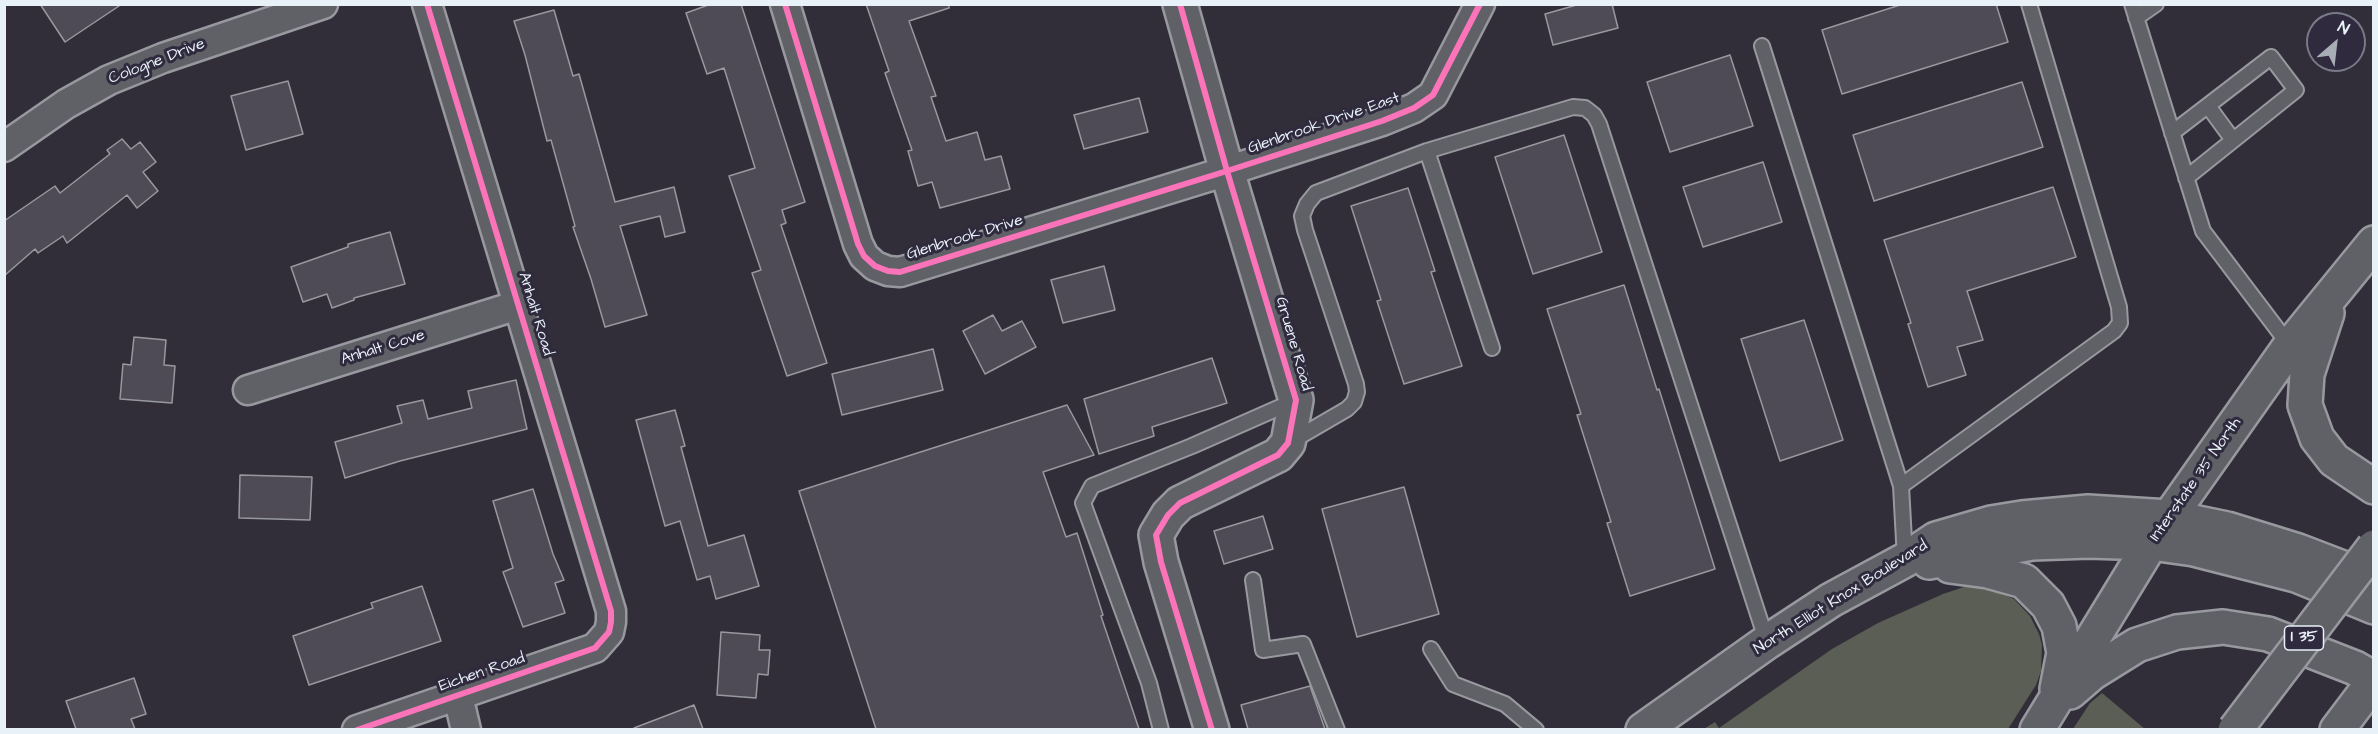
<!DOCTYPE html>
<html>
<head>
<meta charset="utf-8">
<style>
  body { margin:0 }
  #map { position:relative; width:2378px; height:734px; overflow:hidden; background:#312e39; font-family:"Architects Daughter",sans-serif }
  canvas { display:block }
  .frame { position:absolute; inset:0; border:6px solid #e8f1f8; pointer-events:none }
  .north { position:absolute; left:2306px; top:12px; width:60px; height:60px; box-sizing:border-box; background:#2f2a3d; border:2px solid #797a88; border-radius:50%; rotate:28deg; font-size:16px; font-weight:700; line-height:24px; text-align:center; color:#e8f1f8 }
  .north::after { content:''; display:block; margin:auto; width:21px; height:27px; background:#a8adb5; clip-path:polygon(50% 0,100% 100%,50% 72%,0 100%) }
</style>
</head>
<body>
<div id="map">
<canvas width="2378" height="734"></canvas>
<div class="frame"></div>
<div class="north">N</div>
</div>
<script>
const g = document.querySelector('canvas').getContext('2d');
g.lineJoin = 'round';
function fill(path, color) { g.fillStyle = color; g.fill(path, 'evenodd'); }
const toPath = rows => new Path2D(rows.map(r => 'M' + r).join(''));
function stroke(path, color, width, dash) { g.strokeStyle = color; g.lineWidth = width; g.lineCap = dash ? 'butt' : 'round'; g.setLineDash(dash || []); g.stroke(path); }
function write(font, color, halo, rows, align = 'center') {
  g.font = font + ' "Architects Daughter",sans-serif'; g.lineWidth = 6; g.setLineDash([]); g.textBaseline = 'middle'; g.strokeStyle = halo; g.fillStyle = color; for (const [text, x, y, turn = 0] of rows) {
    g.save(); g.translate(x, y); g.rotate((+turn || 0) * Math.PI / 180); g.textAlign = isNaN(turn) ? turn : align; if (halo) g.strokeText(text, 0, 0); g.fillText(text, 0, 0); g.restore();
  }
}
fill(toPath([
  [1967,586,1991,588,2014,599,2030,616,2039,634,2042,645,2041,671,2036,685,2008,729,1702,730,1715,722,1719,728,1832,649,1878,623,1943,594],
  [2102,693,2145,729,2073,729,2090,703]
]), '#5b5e54');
const building = toPath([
  [40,4,122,4,65,42,40,4],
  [711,4,741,4,805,202,782,210,786,223,781,225,827,363,787,376,752,273,761,270,729,176,755,168,724,68,707,74,686,13,711,4],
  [866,4,949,4,949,8,909,21,936,96,931,97,946,141,977,132,985,160,1001,156,1010,189,940,208,932,182,918,186,908,151,912,150,885,73,889,71,866,4],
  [1580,4,1612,4,1618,28,1553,45,1545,14,1580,4],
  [1903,4,1996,4,2008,42,1842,94,1822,30,1903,4],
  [554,10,573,76,579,74,615,202,674,187,685,232,665,237,660,216,620,226,647,315,605,327,591,279,573,227,575,226,551,140,547,141,525,55,514,21,554,10],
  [1730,55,1753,126,1670,152,1647,82,1730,55],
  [288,81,303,134,246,150,231,96,288,81],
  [2022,82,2043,147,1874,201,1853,135,2022,82],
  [1139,98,1148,132,1084,149,1074,115,1139,98],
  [1564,135,1602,252,1533,274,1495,157,1564,135],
  [122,139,131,149,140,142,156,162,143,172,158,191,137,208,127,195,67,243,63,236,38,253,35,249,4,276,4,221,55,186,60,193,110,154,107,150,122,139],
  [1763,162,1782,222,1703,247,1683,187,1763,162],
  [2053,187,2076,257,1967,291,1983,340,1957,347,1966,375,1928,387,1908,324,1911,323,1884,240,2053,187],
  [1408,188,1435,271,1431,272,1462,366,1404,384,1377,301,1381,300,1351,206,1408,188],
  [390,232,405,284,354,298,354,300,332,308,327,294,303,302,291,267,348,247,348,244,390,232],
  [1104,266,1115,310,1063,323,1051,280,1104,266],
  [1624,285,1657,390,1659,389,1715,569,1630,596,1607,523,1611,522,1577,415,1581,414,1547,309,1624,285],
  [993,315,1002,331,1022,321,1036,347,985,374,963,331,993,315],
  [1804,320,1843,440,1780,461,1741,339,1804,320],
  [134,337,166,340,164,365,175,366,172,403,120,399,123,364,131,365,134,337],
  [933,349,943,390,842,415,832,374,933,349],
  [1212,358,1227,403,1152,427,1154,436,1099,454,1084,399,1212,358],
  [516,380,527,429,400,461,345,478,335,442,402,423,397,406,423,400,428,419,472,408,468,391,516,380],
  [1067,405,1094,455,1043,472,1066,537,1077,533,1103,615,1101,616,1139,729,876,729,799,491,1067,405],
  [675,410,685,446,681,447,708,546,744,535,759,586,716,599,710,576,697,580,680,521,665,526,636,420,675,410],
  [240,475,312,477,310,520,239,518,240,475],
  [1404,487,1439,614,1357,637,1322,509,1404,487],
  [533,489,553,554,564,580,555,583,565,613,523,627,503,572,513,568,493,501,533,489],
  [1263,516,1273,549,1224,564,1214,531,1263,516],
  [422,586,441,641,309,685,293,636,373,608,371,603,422,586],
  [721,632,760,635,759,650,770,650,768,675,758,674,756,698,717,695,721,632],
  [134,678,146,714,131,719,135,729,76,729,66,701,134,678],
  [1310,686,1325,729,1248,729,1241,705,1310,686],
  [694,705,703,729,634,729,634,728,694,705]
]);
fill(building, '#4e4b56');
stroke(building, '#98999f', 1.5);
const lane = toPath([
  [2132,4,2203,231,2290,346],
  [2136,18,2156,4],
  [1762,46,1901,486,1905,559],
  [2208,106,2233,140],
  [2172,133,2271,57,2296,90,2186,178],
  [1427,151,1492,348],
  [1292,441,1347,409,1354,402,1357,392,1356,384,1305,230,1302,216,1307,204,1316,193,1427,151,1573,107,1585,108,1594,115,1599,124,1767,642],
  [1901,486,2114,331,2120,323,2119,307,2029,4],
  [1253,580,1263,650,1303,644,1337,730],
  [1431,649,1453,684,1505,704,1536,730],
  [1161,730,1149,683,1083,503,1092,486,1192,446,1294,401]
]);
const street = toPath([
  [785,4,858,244,864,256,875,266,888,271,900,272,1227,171,1382,121,1414,108,1433,95,1480,4],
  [4,147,66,104,109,80,163,58,323,4],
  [248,390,518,305],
  [458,696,466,730],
  [357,730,595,648,609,632,611,622,611,611,427,4]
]);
const secondary = toPath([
  [1180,4,1227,171,1296,400,1288,443,1278,455,1180,503,1168,515,1156,535,1161,562,1212,730],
  [2327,313,2307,374,2305,405,2317,438,2334,460,2374,487],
  [1929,562,2032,543,2089,541,2151,543,2194,549,2296,575,2374,607],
  [1950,566,1988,571,2024,581,2048,605,2059,626,2064,653,2057,689],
  [2070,692,2092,673,2137,645,2177,632,2223,627,2268,634,2355,668,2374,679],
  [1643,730,1767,642,1831,600,1905,560,1936,539,1991,523,2022,518,2088,512,2169,517,2227,529,2298,551,2374,580],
  [2037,730,2151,543,2290,346,2374,243]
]);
const highway = toPath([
  [2337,730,2374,681]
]);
stroke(lane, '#98999f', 18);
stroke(street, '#98999f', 33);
stroke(secondary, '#98999f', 38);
stroke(highway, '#98999f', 38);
stroke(lane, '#606067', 14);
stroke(street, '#606067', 28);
stroke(secondary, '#606067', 33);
stroke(highway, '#606067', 33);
const highwayBridge = toPath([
  [2235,730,2374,547]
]);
stroke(highwayBridge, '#98999f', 38, []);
stroke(highwayBridge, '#606067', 33);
stroke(toPath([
  [785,4,858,244,864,256,875,266,888,271,900,272,1227,171,1382,121,1414,108,1433,95,1480,4],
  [1180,4,1227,171,1296,400,1288,443,1278,455,1180,503,1168,515,1156,535,1161,562,1212,730],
  [357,730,595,648,609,632,611,622,611,611,427,4]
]), '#fb73b8', 6);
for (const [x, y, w] of [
  [2304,638,39]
]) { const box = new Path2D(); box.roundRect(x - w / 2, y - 12, w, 24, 4.5); g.fillStyle = '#2f2a3d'; g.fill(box); stroke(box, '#e8f1f8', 1.5); }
write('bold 15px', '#e8f1f8', null, [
  ["I 35",2304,638]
]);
write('16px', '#e8f1f8', '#2f2a3d', [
  ["Cologne Drive",157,62,-21],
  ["Glenbrook Drive East",1324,124,-19],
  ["Glenbrook Drive",965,238,-17],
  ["Anhalt Road",535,314,73],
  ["Gruene Road",1293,344,74],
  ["Anhalt Cove",383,348,-17],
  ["Interstate 35 North",2196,480,-55],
  ["North Elliot Knox Boulevard",1841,598,-32],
  ["Eichen Road",482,673,-19]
]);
</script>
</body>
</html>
